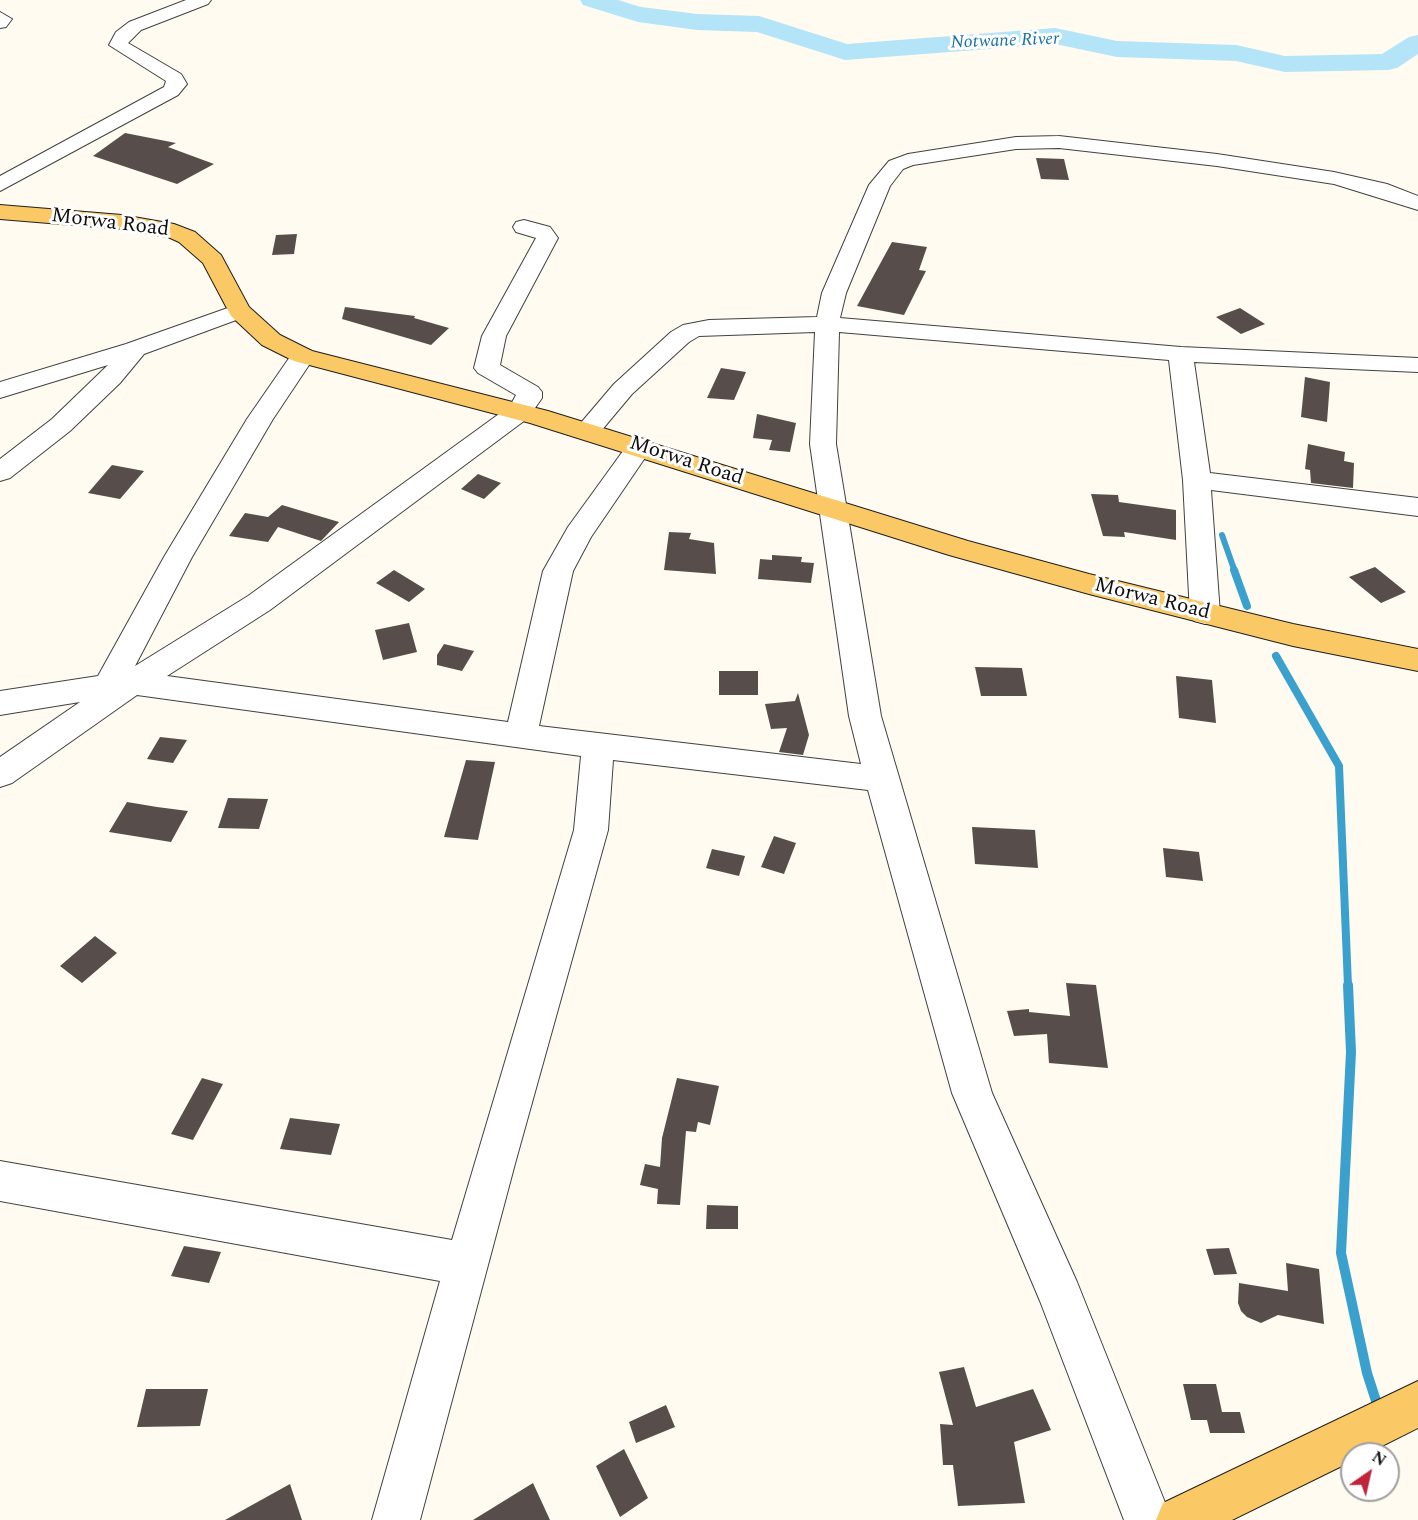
<!DOCTYPE html>
<html>
<head>
<meta charset="utf-8">
<style>
  body { margin:0 }
  #map { position:relative; width:1418px; height:1520px; overflow:hidden; background:#fffbf0; font-family:Spectral,serif }
  canvas { display:block }
  .north { position:absolute; left:1340px; top:1442px; width:60px; height:60px; box-sizing:border-box; background:#fff; border:2px solid #9f9f9f; border-radius:50%; rotate:34deg; font-size:16px; font-weight:700; line-height:24px; text-align:center; color:#0e0e0e }
  .north::after { content:''; display:block; margin:auto; width:21px; height:27px; background:#c1243a; clip-path:polygon(50% 0,100% 100%,50% 72%,0 100%) }
</style>
</head>
<body>
<div id="map">
<canvas width="1418" height="1520"></canvas>
<div class="north">N</div>
</div>
<script>
const g = document.querySelector('canvas').getContext('2d');
g.lineJoin = 'round';
const toPath = rows => new Path2D(rows.map(r => 'M' + r).join(''));
function stroke(path, color, width, dash) { g.strokeStyle = color; g.lineWidth = width; g.lineCap = dash ? 'butt' : 'round'; g.setLineDash(dash || []); g.stroke(path); }
function fill(path, color) { g.fillStyle = color; g.fill(path, 'evenodd'); }
function write(font, color, halo, rows, align = 'center') {
  g.font = font + ' Spectral,serif'; g.lineWidth = 6; g.setLineDash([]); g.textBaseline = 'middle'; g.strokeStyle = halo; g.fillStyle = color; for (const [text, x, y, turn = 0] of rows) {
    g.save(); g.translate(x, y); g.rotate((+turn || 0) * Math.PI / 180); g.textAlign = isNaN(turn) ? turn : align; if (halo) g.strokeText(text, 0, 0); g.fillText(text, 0, 0); g.restore();
  }
}
stroke(toPath([
  [1222,535,1235,572]
]), '#3aa1cf', 6);
stroke(toPath([
  [1234,570,1247,606],
  [1276,656,1339,766,1348,986]
]), '#3aa1cf', 8);
stroke(toPath([
  [1348,985,1351,1052,1341,1253,1367,1373,1378,1407]
]), '#3aa1cf', 10);
fill(toPath([
  [580,0,618,0,641,7,697,14,759,16,847,44,1055,28,1117,41,1236,45,1285,56,1382,54,1409,37,1418,35,1418,54,1397,68,1388,70,1285,72,1236,61,1117,57,1055,44,845,60,757,32,697,30,638,22,583,5,580,0]
]), '#b4e4f7');
fill(toPath([
  [125,133,176,143,168,147,214,164,177,184,93,156],
  [1036,158,1064,159,1069,180,1041,179],
  [297,234,294,254,272,255,276,235],
  [892,242,927,247,919,270,926,271,904,315,857,306],
  [345,307,415,316,414,318,449,328,431,345,342,319],
  [1240,308,1265,324,1241,334,1216,317],
  [721,368,746,372,734,400,707,398],
  [1305,377,1330,382,1327,422,1301,417],
  [757,414,796,423,790,452,769,450,772,440,753,438],
  [1308,444,1345,452,1344,461,1354,463,1353,488,1311,483,1310,470,1305,469],
  [112,465,144,471,120,499,88,493],
  [478,474,501,483,484,499,461,489],
  [1091,494,1118,495,1119,502,1176,510,1176,540,1124,532,1125,537,1103,536],
  [282,505,339,522,321,541,278,527,268,542,229,536,245,513,268,517],
  [669,532,691,533,689,539,714,543,716,574,664,570],
  [772,555,802,557,801,562,814,563,811,583,758,579,760,559,772,560],
  [1375,567,1406,592,1381,603,1349,577],
  [394,570,425,589,409,602,376,583],
  [409,623,417,652,383,660,375,630],
  [444,644,474,651,462,671,437,665,437,655],
  [975,667,1022,668,1027,696,981,696],
  [719,671,758,671,758,695,719,695],
  [1176,676,1212,680,1216,723,1179,718],
  [798,693,809,735,803,755,779,752,787,728,771,729,765,704,795,701],
  [160,737,187,740,173,763,147,759],
  [466,760,495,762,478,840,444,837],
  [228,798,268,799,259,829,218,828],
  [127,802,157,807,188,811,171,842,109,832],
  [972,827,1035,830,1038,868,975,864],
  [774,836,796,843,784,874,761,867],
  [1163,848,1199,852,1203,881,1166,877],
  [712,849,745,856,739,876,706,868],
  [95,936,117,953,82,983,60,966],
  [1066,983,1096,985,1108,1068,1049,1063,1047,1034,1014,1036,1007,1011,1029,1009,1029,1012,1070,1016],
  [202,1078,223,1084,193,1140,171,1134],
  [677,1078,719,1086,710,1125,698,1122,696,1132,686,1131,680,1205,657,1204,658,1189,640,1185,645,1164,660,1167,662,1138],
  [290,1118,340,1124,331,1155,280,1149],
  [707,1205,738,1206,738,1229,706,1229],
  [184,1246,221,1252,209,1283,171,1276],
  [1229,1248,1237,1274,1214,1275,1206,1249],
  [1286,1263,1319,1269,1324,1324,1278,1315,1261,1323,1247,1317,1241,1311,1238,1303,1239,1283,1288,1291],
  [964,1367,976,1407,1033,1389,1051,1430,1014,1442,1025,1503,958,1506,953,1465,943,1465,940,1424,953,1425,939,1372],
  [1183,1384,1216,1384,1222,1412,1240,1412,1245,1433,1210,1433,1207,1420,1191,1420],
  [146,1389,208,1389,200,1426,137,1427],
  [666,1405,675,1427,636,1443,629,1422],
  [624,1449,648,1498,620,1517,596,1466],
  [533,1483,550,1520,473,1520],
  [290,1484,302,1520,225,1520]
]), '#574e4b');
const minor = toPath([
  [186,0,211,0,208,4,141,30,128,43,181,74,187,84,178,95,0,191,0,176,164,87,166,81,109,45,116,32,129,22,186,0],
  [0,12,12,19,6,27,0,28,0,12],
  [1059,136,1217,154,1334,172,1387,184,1418,196,1418,210,1334,184,1217,166,1059,148,1016,149,913,165,903,169,890,186,846,293,840,318,1181,347,1418,358,1418,372,1194,362,1210,473,1418,498,1418,516,1211,490,1220,614,1216,621,1205,624,1194,621,1190,614,1183,480,1169,360,839,332,836,444,881,716,992,1093,1077,1282,1172,1520,1124,1520,1040,1301,952,1093,868,790,613,760,608,830,516,1160,420,1520,372,1520,440,1281,0,1201,0,1161,452,1240,574,830,581,756,137,695,12,783,0,787,0,757,80,702,0,715,0,691,98,676,164,557,247,419,294,351,303,349,312,351,315,356,273,419,192,557,135,666,248,596,510,406,516,395,478,373,474,368,482,336,536,238,516,232,513,227,516,222,524,220,550,227,558,238,506,336,500,365,538,387,542,392,542,398,528,418,270,610,167,676,508,722,543,571,568,527,631,440,640,438,649,440,653,446,591,537,573,571,539,726,861,764,849,716,810,444,815,332,699,336,689,342,632,394,596,437,587,439,578,437,574,431,614,384,671,332,683,325,709,320,817,317,822,293,869,185,889,161,908,154,1016,137,1059,136],
  [239,304,247,306,251,311,247,316,144,354,120,383,70,431,10,478,0,481,0,459,52,419,108,365,0,398,0,382,126,344,239,304]
]);
const major = toPath([
  [0,205,122,215,174,224,195,232,221,255,249,307,280,335,312,351,548,411,968,541,1089,574,1293,624,1418,649,1418,671,1293,646,1089,594,949,555,530,423,294,361,262,345,231,316,203,263,179,242,168,237,122,229,0,219,0,205],
  [1418,1381,1418,1428,1366,1454,1352,1454,1352,1461,1232,1520,1156,1520,1163,1503,1418,1381]
]);
stroke(minor, '#414141', 2);
stroke(major, '#1f1f1f', 2);
fill(minor, '#fff');
fill(major, '#fac865');
write('italic 18px', '#1671a2', '#fff', [
  ["Notwane River",1005,42,-2]
]);
write('21px', '#0e0e0e', '#fff', [
  ["Morwa Road",110,224,7],
  ["Morwa Road",686,462,18],
  ["Morwa Road",1152,600,14]
]);
</script>
</body>
</html>
